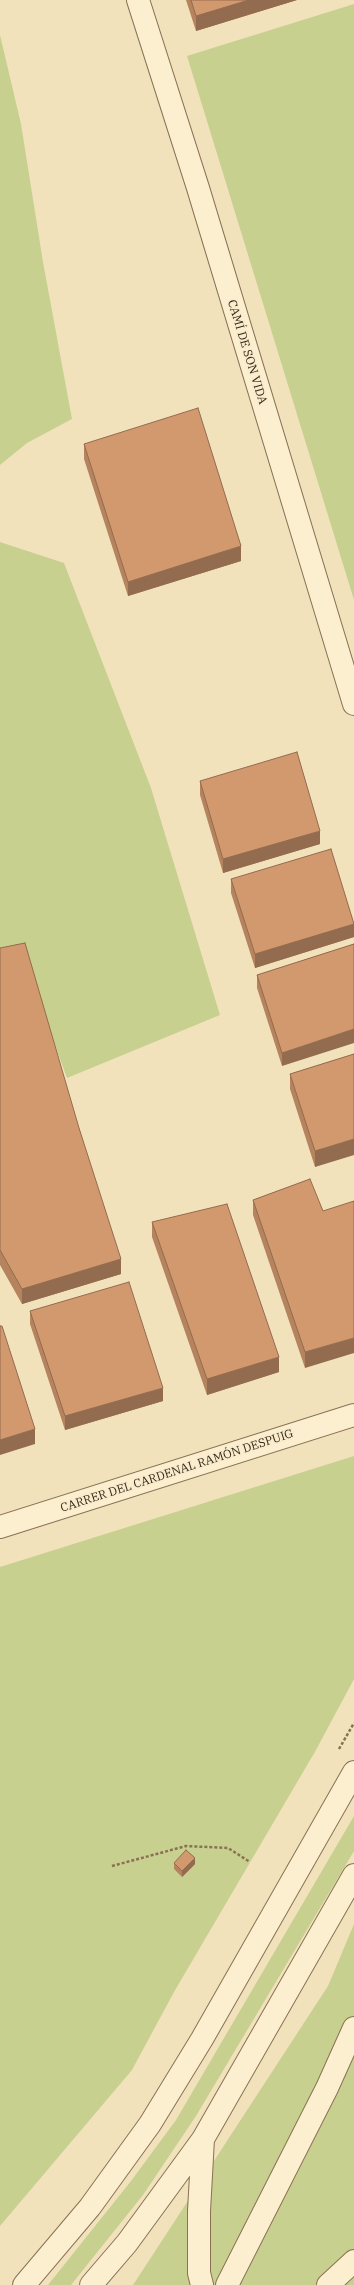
<!DOCTYPE html>
<html>
<head>
<meta charset="utf-8">
<style>
  body { margin:0 }
  canvas { display:block; background:#f1e2bc }
</style>
</head>
<body>
<canvas width="354" height="2285"></canvas>
<script>
const g = document.querySelector('canvas').getContext('2d');
g.lineJoin = 'round';
function fill(path, color) { g.fillStyle = color; g.fill(path, 'evenodd'); }
const toPath = rows => new Path2D(rows.map(r => 'M' + r).join(''));
function stroke(path, color, width, dash) { g.strokeStyle = color; g.lineWidth = width; g.lineCap = dash ? 'butt' : 'round'; g.setLineDash(dash || []); g.stroke(path); }
function write(font, color, halo, rows, align = 'center') {
  g.font = font + ' "IBM Plex Serif",serif'; g.lineWidth = 3.5; g.setLineDash([]); g.textBaseline = 'middle'; g.strokeStyle = halo; g.fillStyle = color; for (const [text, x, y, turn = 0] of rows) {
    g.save(); g.translate(x, y); g.rotate((+turn || 0) * Math.PI / 180); g.textAlign = isNaN(turn) ? turn : align; if (halo) g.strokeText(text, 0, 0); g.fillText(text, 0, 0); g.restore();
  }
}
fill(toPath([
  [354,4,354,600,187,56],
  [0,35,21,124,43,262,72,419,27,443,0,465],
  [0,542,64,563,151,788,220,1015,67,1078,23,958,0,964],
  [354,1456,354,1679,316,1750,174,1992,132,2070,0,2226,0,1567],
  [354,1816,354,1851,196,2116,143,2195,71,2285,48,2285,131,2181,176,2120],
  [354,1924,354,2285,133,2285,328,1986]
]), '#c8d090');
const minor = toPath([
  [138,0,198,188,354,704],
  [0,1527,354,1415],
  [24,2285,90,2207,150,2124,202,2039,354,1772],
  [91,2285,127,2243,203,2139,354,1875],
  [202,2285,199,2273,199,2211,203,2139],
  [227,2285,327,2088,354,2028],
  [328,2285,354,2261]
]);
stroke(minor, '#8a7154', 24);
stroke(toPath([
  [339,1749,354,1723],
  [112,1866,186,1846,228,1848,250,1862]
]), '#8a7154', 2.5, [3, 2]);
stroke(minor, '#fbefd0', 22);
fill(toPath([
  [186,0,297,0,196,31],
  [84,444,241,561,128,596,84,459],
  [200,781,320,844,223,873,200,795],
  [231,879,354,923,354,937,255,968,231,893],
  [354,944,282,1066,257,988,257,975],
  [0,948,79,1128,121,1274,22,1304,0,1265],
  [354,1054,315,1167,290,1089,290,1074],
  [310,1179,305,1368,253,1215,253,1200],
  [152,1222,279,1372,207,1395,152,1237],
  [30,1311,163,1401,65,1430,30,1324],
  [174,1863,195,1864,182,1877,174,1869]
]), '#b5845f');
fill(toPath([
  [249,0,297,0,196,31,196,16],
  [241,546,241,561,128,596,128,582],
  [320,831,320,844,223,873,223,859],
  [354,924,354,937,255,968,255,954],
  [354,1029,354,1043,282,1066,282,1053],
  [354,1139,354,1155,315,1167,315,1151],
  [121,1259,121,1274,22,1304,22,1289],
  [354,1338,354,1353,305,1368,305,1352],
  [279,1357,279,1372,207,1395,207,1379],
  [163,1388,163,1401,65,1430,65,1416],
  [35,1429,35,1444,0,1455,0,1440],
  [195,1858,195,1864,182,1877,182,1871]
]), '#936b4e');
const building = toPath([
  [191,0,249,0,196,16,191,0],
  [198,408,241,546,128,582,84,444,198,408],
  [297,752,320,831,223,859,200,781,297,752],
  [331,849,354,924,255,954,231,879,331,849],
  [25,943,79,1128,121,1259,22,1289,0,1250,0,948,25,943],
  [354,944,354,1029,282,1053,257,975,354,944],
  [354,1054,354,1139,315,1151,290,1074,354,1054],
  [310,1179,323,1211,354,1201,354,1338,305,1352,253,1200,310,1179],
  [227,1204,279,1357,207,1379,152,1222,227,1204],
  [129,1282,163,1388,65,1416,30,1311,129,1282],
  [0,1326,2,1326,35,1429,0,1440,0,1326],
  [186,1850,195,1858,182,1871,174,1863,186,1850]
]);
fill(building, '#d2996f');
stroke(building, '#936b4e', 1);
write('12px', '#38291a', '#f8eccc', [
  ["CAMÍ DE SON VIDA",247,352,73],
  ["CARRER DEL CARDENAL RAMÓN DESPUIG",177,1471,-18]
]);
</script>
</body>
</html>
